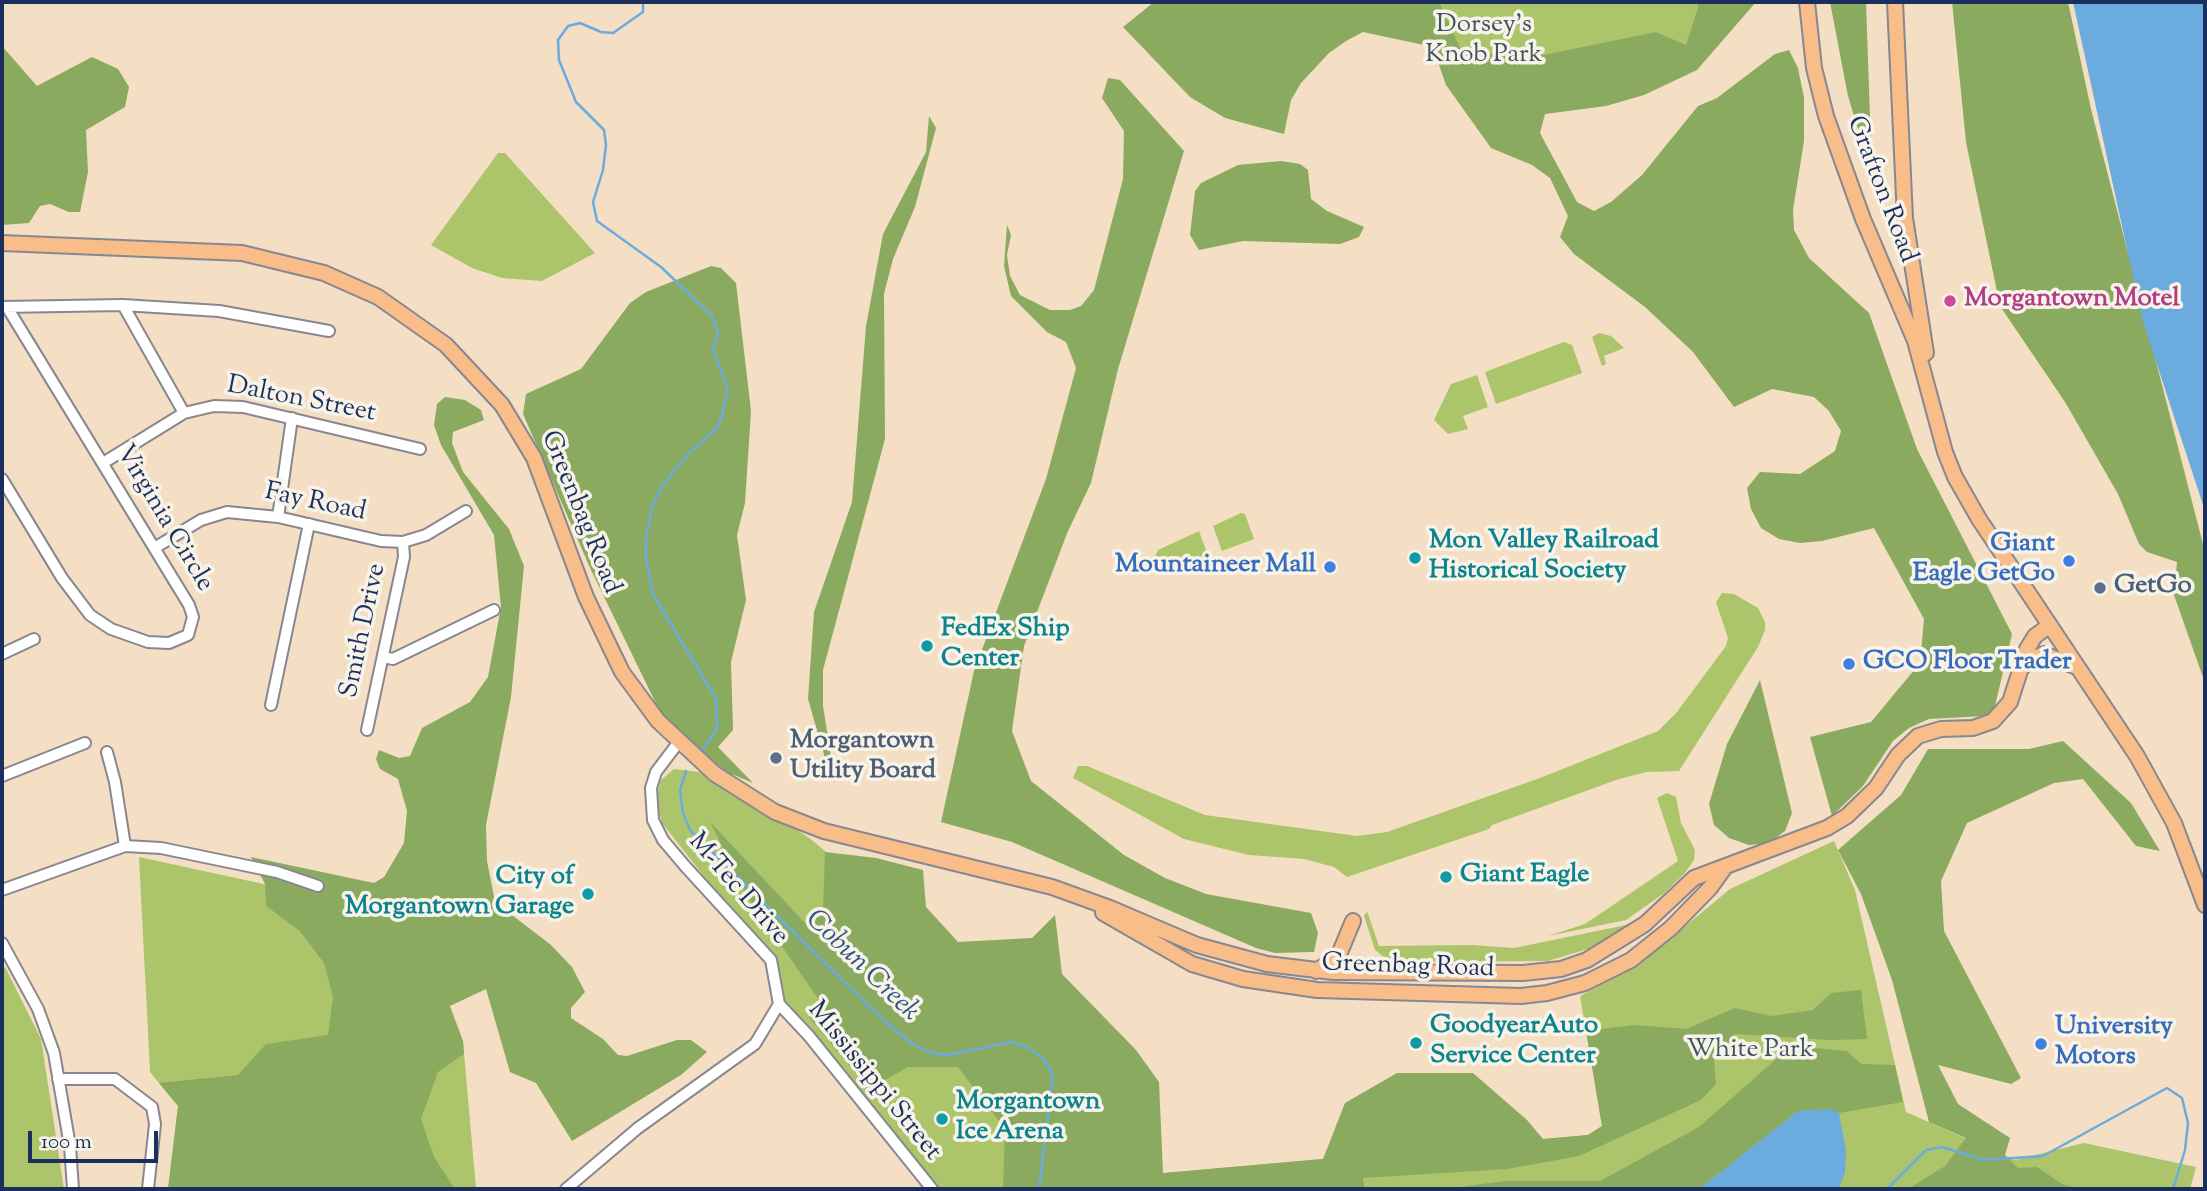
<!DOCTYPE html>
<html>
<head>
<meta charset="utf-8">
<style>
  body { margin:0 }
  #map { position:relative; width:2207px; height:1191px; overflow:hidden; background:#f4dfc4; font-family:"Sorts Mill Goudy",serif }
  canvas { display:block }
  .frame { position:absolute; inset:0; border:4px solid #1b2f5e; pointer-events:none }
  .scale { position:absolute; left:28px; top:1131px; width:130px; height:32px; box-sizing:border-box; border:4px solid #1b2f5e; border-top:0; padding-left:9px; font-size:21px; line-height:24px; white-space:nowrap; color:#1b2f5e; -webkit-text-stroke:5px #f7f3e8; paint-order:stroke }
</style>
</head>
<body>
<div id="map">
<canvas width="2207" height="1191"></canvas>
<div class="frame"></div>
<div class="scale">100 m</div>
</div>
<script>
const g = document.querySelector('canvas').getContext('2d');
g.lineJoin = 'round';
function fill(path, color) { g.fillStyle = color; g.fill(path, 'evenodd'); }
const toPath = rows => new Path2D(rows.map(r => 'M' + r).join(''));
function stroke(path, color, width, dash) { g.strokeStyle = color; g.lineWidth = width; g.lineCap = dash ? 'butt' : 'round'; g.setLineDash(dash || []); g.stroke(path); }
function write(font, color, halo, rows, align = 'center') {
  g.font = font + ' "Sorts Mill Goudy",serif'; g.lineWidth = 7; g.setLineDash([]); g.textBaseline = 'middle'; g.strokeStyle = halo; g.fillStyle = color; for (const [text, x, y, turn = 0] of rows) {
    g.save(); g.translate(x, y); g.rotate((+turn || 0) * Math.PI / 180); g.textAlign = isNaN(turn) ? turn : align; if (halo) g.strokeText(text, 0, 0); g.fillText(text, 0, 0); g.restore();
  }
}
fill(toPath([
  [1418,2,1696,2,1698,5,1677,77,1446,85],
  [498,153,505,153,595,253,542,281,502,278,472,268,431,245],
  [1599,333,1611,336,1624,348,1604,356,1606,364,1602,366,1592,337],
  [1564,342,1572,345,1582,373,1496,404,1485,372],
  [1477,375,1488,407,1463,416,1468,429,1448,434,1434,420,1451,384],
  [1241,513,1245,514,1254,539,1222,551,1213,526],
  [1199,531,1208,556,1158,574,1154,558,1158,550],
  [1722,593,1734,594,1758,608,1765,622,1765,630,1758,647,1679,771,1647,772,1619,779,1492,825,1489,829,1347,877,1334,867,1304,859,1249,855,1184,839,1073,778,1078,766,1087,766,1205,815,1357,836,1387,832,1540,778,1658,731,1677,712,1726,646,1728,638,1716,602],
  [674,769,715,774,812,840,1123,1106,1132,1176,1588,1135,1602,1126,1580,996,1636,967,1730,889,1834,841,1855,890,1906,1112,2015,1160,2084,1143,2196,1167,2190,1189,932,1189,779,1004,775,974,761,949,662,823,656,799,661,780],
  [1667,793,1676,797,1681,823,1695,850,1694,860,1684,874,1663,894,1626,920,1548,936,1585,924,1678,861,1657,798],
  [139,857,342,901,463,1041,476,1189,168,1189,178,1106,150,1072],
  [1367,911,1379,946,1472,945,1514,948,1631,924,1591,948,1548,961,1403,962,1386,959,1375,950,1364,916],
  [5,967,41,1039,64,1189,2,1189,2,969]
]), '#acc56b');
fill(toPath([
  [1154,2,1439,2,1461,50,1529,58,1656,32,1686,45,1698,6,1696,2,1756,2,1697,70,1644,95,1606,106,1545,114,1540,133,1577,202,1594,211,1611,202,1642,175,1698,106,1717,98,1775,54,1789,50,1798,68,1804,98,1804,141,1793,210,1794,230,1809,258,1869,313,1917,449,2012,634,1994,710,1985,716,1929,719,1909,728,1893,741,1863,786,1832,816,1810,737,1871,722,1920,663,1924,619,1874,528,1822,541,1800,543,1779,539,1761,528,1751,509,1747,488,1760,472,1800,474,1835,451,1841,431,1829,411,1814,397,1772,389,1734,407,1693,352,1645,307,1574,254,1560,237,1568,216,1550,178,1532,165,1491,148,1446,85,1433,47,1363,32,1346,41,1329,53,1301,83,1291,100,1284,134,1225,118,1190,97,1123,27],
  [1830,2,1866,2,1872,175,1848,96],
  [1952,2,2068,2,2091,109,2205,552,2205,683,2174,595,2177,562,2147,552,2139,544,2118,494,2065,402,2000,306,1966,142],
  [2,46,37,86,92,57,118,69,129,87,125,107,86,130,88,172,80,212,69,212,50,204,40,206,29,223,2,225],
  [1108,78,1120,80,1184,151,1118,369,1091,483,1068,531,1024,646,1012,731,1031,781,1124,855,1165,878,1206,894,1311,913,1318,933,1314,952,1275,953,1256,948,1012,842,941,822,974,671,1046,479,1076,368,1066,342,1047,332,1011,296,1004,266,1007,225,1011,235,1007,255,1010,276,1020,295,1050,310,1070,310,1081,306,1094,290,1123,179,1124,131,1102,98],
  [929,116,936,128,915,207,893,259,884,294,885,439,823,670,823,706,835,782,831,779,808,699,814,612,852,502,866,326,883,234,926,152],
  [1281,161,1300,164,1308,170,1311,199,1327,211,1364,227,1359,237,1340,244,1243,241,1199,250,1190,235,1195,191,1201,183,1238,165],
  [711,266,721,268,736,283,751,411,745,503,737,535,746,600,731,662,733,730,718,747,753,783,727,772,664,720,591,570,523,414,526,394,581,369,630,303,646,292],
  [445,397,465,400,481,410,484,420,453,432,452,443,463,472,509,529,524,566,511,697,486,825,487,861,495,902,551,945,572,967,585,992,571,1008,571,1018,603,1039,618,1055,627,1056,677,1040,691,1040,707,1052,681,1075,572,1141,536,1083,510,1072,486,989,450,1006,463,1041,464,1054,438,1072,421,1119,434,1157,455,1189,168,1189,178,1106,159,1083,238,1075,266,1044,328,1035,333,997,324,963,300,931,266,906,265,884,251,857,374,883,384,877,404,843,407,811,398,779,380,769,376,759,379,750,399,758,410,756,422,728,470,702,488,677,501,607,494,535,441,445,434,425,437,404],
  [1760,680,1792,813,1785,831,1769,843,1749,845,1729,838,1714,825,1709,804,1727,744],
  [2063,741,2131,803,2160,851,2136,846,2083,779,2054,783,1967,823,1941,881,1944,931,2021,1078,2011,1084,1938,1065,1958,1104,2010,1138,2005,1155,2018,1168,2037,1167,2062,1184,2080,1189,1908,1189,1945,1166,1966,1138,1929,1122,1892,980,1861,894,1838,850,1901,795,1928,749,2029,749],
  [710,822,806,924,823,912,825,852,876,858,923,870,926,907,958,942,1032,938,1055,915,1062,974,1136,1050,1159,1082,1163,1173,1323,1159,1345,1103,1397,1073,1473,1073,1527,1120,1543,1139,1588,1135,1602,1126,1586,1031,1634,1025,1686,1029,1735,1008,1771,1016,1813,1010,1831,993,1861,990,1867,1039,1829,1040,1735,1034,1714,1061,1716,1084,1701,1100,1579,1156,1507,1169,1363,1178,1364,1189,1003,1189,1005,1129,958,1067,908,1067,869,1089,809,1017,819,1000,747,896],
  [1791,1046,1847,1051,1861,1064,1895,1065,1903,1102,1839,1113,1829,1109,1798,1111,1699,1189,1445,1189,1505,1181,1600,1181,1699,1127]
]), '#89aa5f');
fill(toPath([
  [2073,2,2205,2,2205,511,2143,322],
  [1829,1109,1839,1113,1846,1150,1845,1173,1838,1189,1699,1189,1798,1111]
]), '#6babde');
stroke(toPath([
  [643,2,643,12,613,33,601,32,580,23,568,26,558,40,559,60,576,102,604,130,606,145,603,170,593,202,597,221,661,267,712,316,718,333,713,350,728,389,722,415,717,428,688,454,662,486,652,507,646,538,646,560,653,594,716,699,717,729,700,753],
  [686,771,680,790,683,813,690,830,884,1021,913,1044,929,1052,947,1055,1011,1042,1027,1047,1043,1058,1053,1075,1039,1189],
  [1887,1189,1926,1150,1942,1147,1983,1160,2043,1156,2167,1088,2182,1098,2188,1123,2185,1150,2173,1189]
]), '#6babde', 2.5);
const minor = toPath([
  [123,305,184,413],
  [2,307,123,305,219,311,329,331],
  [103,463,184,413,214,406,243,407,420,449],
  [2,479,62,578,90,615,111,629,148,642,169,643,188,635,193,617,189,605,7,307],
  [278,517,292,418],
  [156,547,201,520,227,512,278,517,381,541,403,542,426,535,466,511],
  [2,654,34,639],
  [383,657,393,659,494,610],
  [271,705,309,524],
  [367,730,404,557,403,542],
  [107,752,115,782,125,846],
  [2,776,85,743],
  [2,890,125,846,161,848,277,872,318,886],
  [2,943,38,1009,54,1053,70,1146,73,1189],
  [779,1004,809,1036,932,1189],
  [58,1079,115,1079,152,1107,155,1124,148,1189],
  [566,1189,638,1128,755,1044,779,1004,771,960,685,866,663,840,653,820,651,788,656,772,678,743]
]);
const major = toPath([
  [1807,2,1814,68,1826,116,1863,219,1915,341,1945,452,1955,477,1979,519,2137,756,2174,823,2205,905],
  [1895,2,1905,218,1926,353],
  [2,243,242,253,324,273,378,297,446,345,502,405,534,458,586,597,622,672,658,721,715,774,775,812,824,831,1052,887,1110,908,1197,945,1267,964,1333,972,1523,973,1561,969,1587,960,1645,924,1694,878,1827,828,1847,816,1876,788,1898,755,1918,736,1941,729,1973,728,1993,721,2010,702,2027,649,2035,636,2049,626],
  [2019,671,2029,660,2044,654,2074,666],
  [1103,913,1192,964,1243,979,1317,990,1521,996,1547,993,1585,983,1631,960,1671,928,1710,888,1723,870],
  [1316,971,1338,957,1353,921]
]);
stroke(minor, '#888791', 14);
stroke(major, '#888791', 18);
stroke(minor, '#fff', 10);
stroke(major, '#f8bd89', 14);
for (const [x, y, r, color] of [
  [1950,301,7,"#d1479c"],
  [1415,558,7,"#0f9aa8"],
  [2069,561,7,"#3f7fe0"],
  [1330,567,7,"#3f7fe0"],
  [2100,588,7,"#5c6f8a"],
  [927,646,7,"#0f9aa8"],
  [1849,664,7,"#3f7fe0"],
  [776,758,7,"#5c6f8a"],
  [1446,877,7,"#0f9aa8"],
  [588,894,7,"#0f9aa8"],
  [1416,1043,7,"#0f9aa8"],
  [2041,1044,7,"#3f7fe0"],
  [942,1119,7,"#0f9aa8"]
]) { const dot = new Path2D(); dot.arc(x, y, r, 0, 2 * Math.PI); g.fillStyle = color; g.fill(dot); stroke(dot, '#f7f3e8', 2.5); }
write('26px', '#3f5461', '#f7f3e8', [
  ["Dorsey's",1484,27],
  ["Knob Park",1484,57],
  ["White Park",1750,1052]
]);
write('26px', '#1b2f5e', '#f7f3e8', [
  ["Grafton Road",1880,190,69],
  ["Dalton Street",301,401,11],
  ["Fay Road",315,504,12],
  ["Greenbag Road",579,513,68],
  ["Virginia Circle",163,519,59],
  ["Smith Drive",365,631,-78],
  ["M-Tec Drive",737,890,49],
  ["Greenbag Road",1408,968,2],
  ["Mississippi Street",873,1082,51]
]);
write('bold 26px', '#b23c85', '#f7f3e8', [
  ["Morgantown Motel",1964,301]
], 'left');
write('bold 26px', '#0d838f', '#f7f3e8', [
  ["Mon Valley Railroad",1429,543],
  ["Historical Society",1429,573],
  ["FedEx Ship",941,631],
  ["Center",941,661],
  ["Giant Eagle",1460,877],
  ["City of",574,879,"right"],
  ["Morgantown Garage",574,909,"right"],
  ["GoodyearAuto",1430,1028],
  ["Service Center",1430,1058],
  ["Morgantown",956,1104],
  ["Ice Arena",956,1134]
], 'left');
write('bold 26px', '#366cbe', '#f7f3e8', [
  ["Giant",2055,546],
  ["Eagle GetGo",2055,576],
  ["Mountaineer Mall",1316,567],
  ["GCO Floor Trader",1863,664,"left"],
  ["University",2055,1029,"left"],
  ["Motors",2055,1059,"left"]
], 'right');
write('bold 26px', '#4e5e75', '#f7f3e8', [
  ["GetGo",2114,588],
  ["Morgantown",790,743],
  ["Utility Board",790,773]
], 'left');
write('italic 28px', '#335484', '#f7f3e8', [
  ["Cobun Creek",861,967,44]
]);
</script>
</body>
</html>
